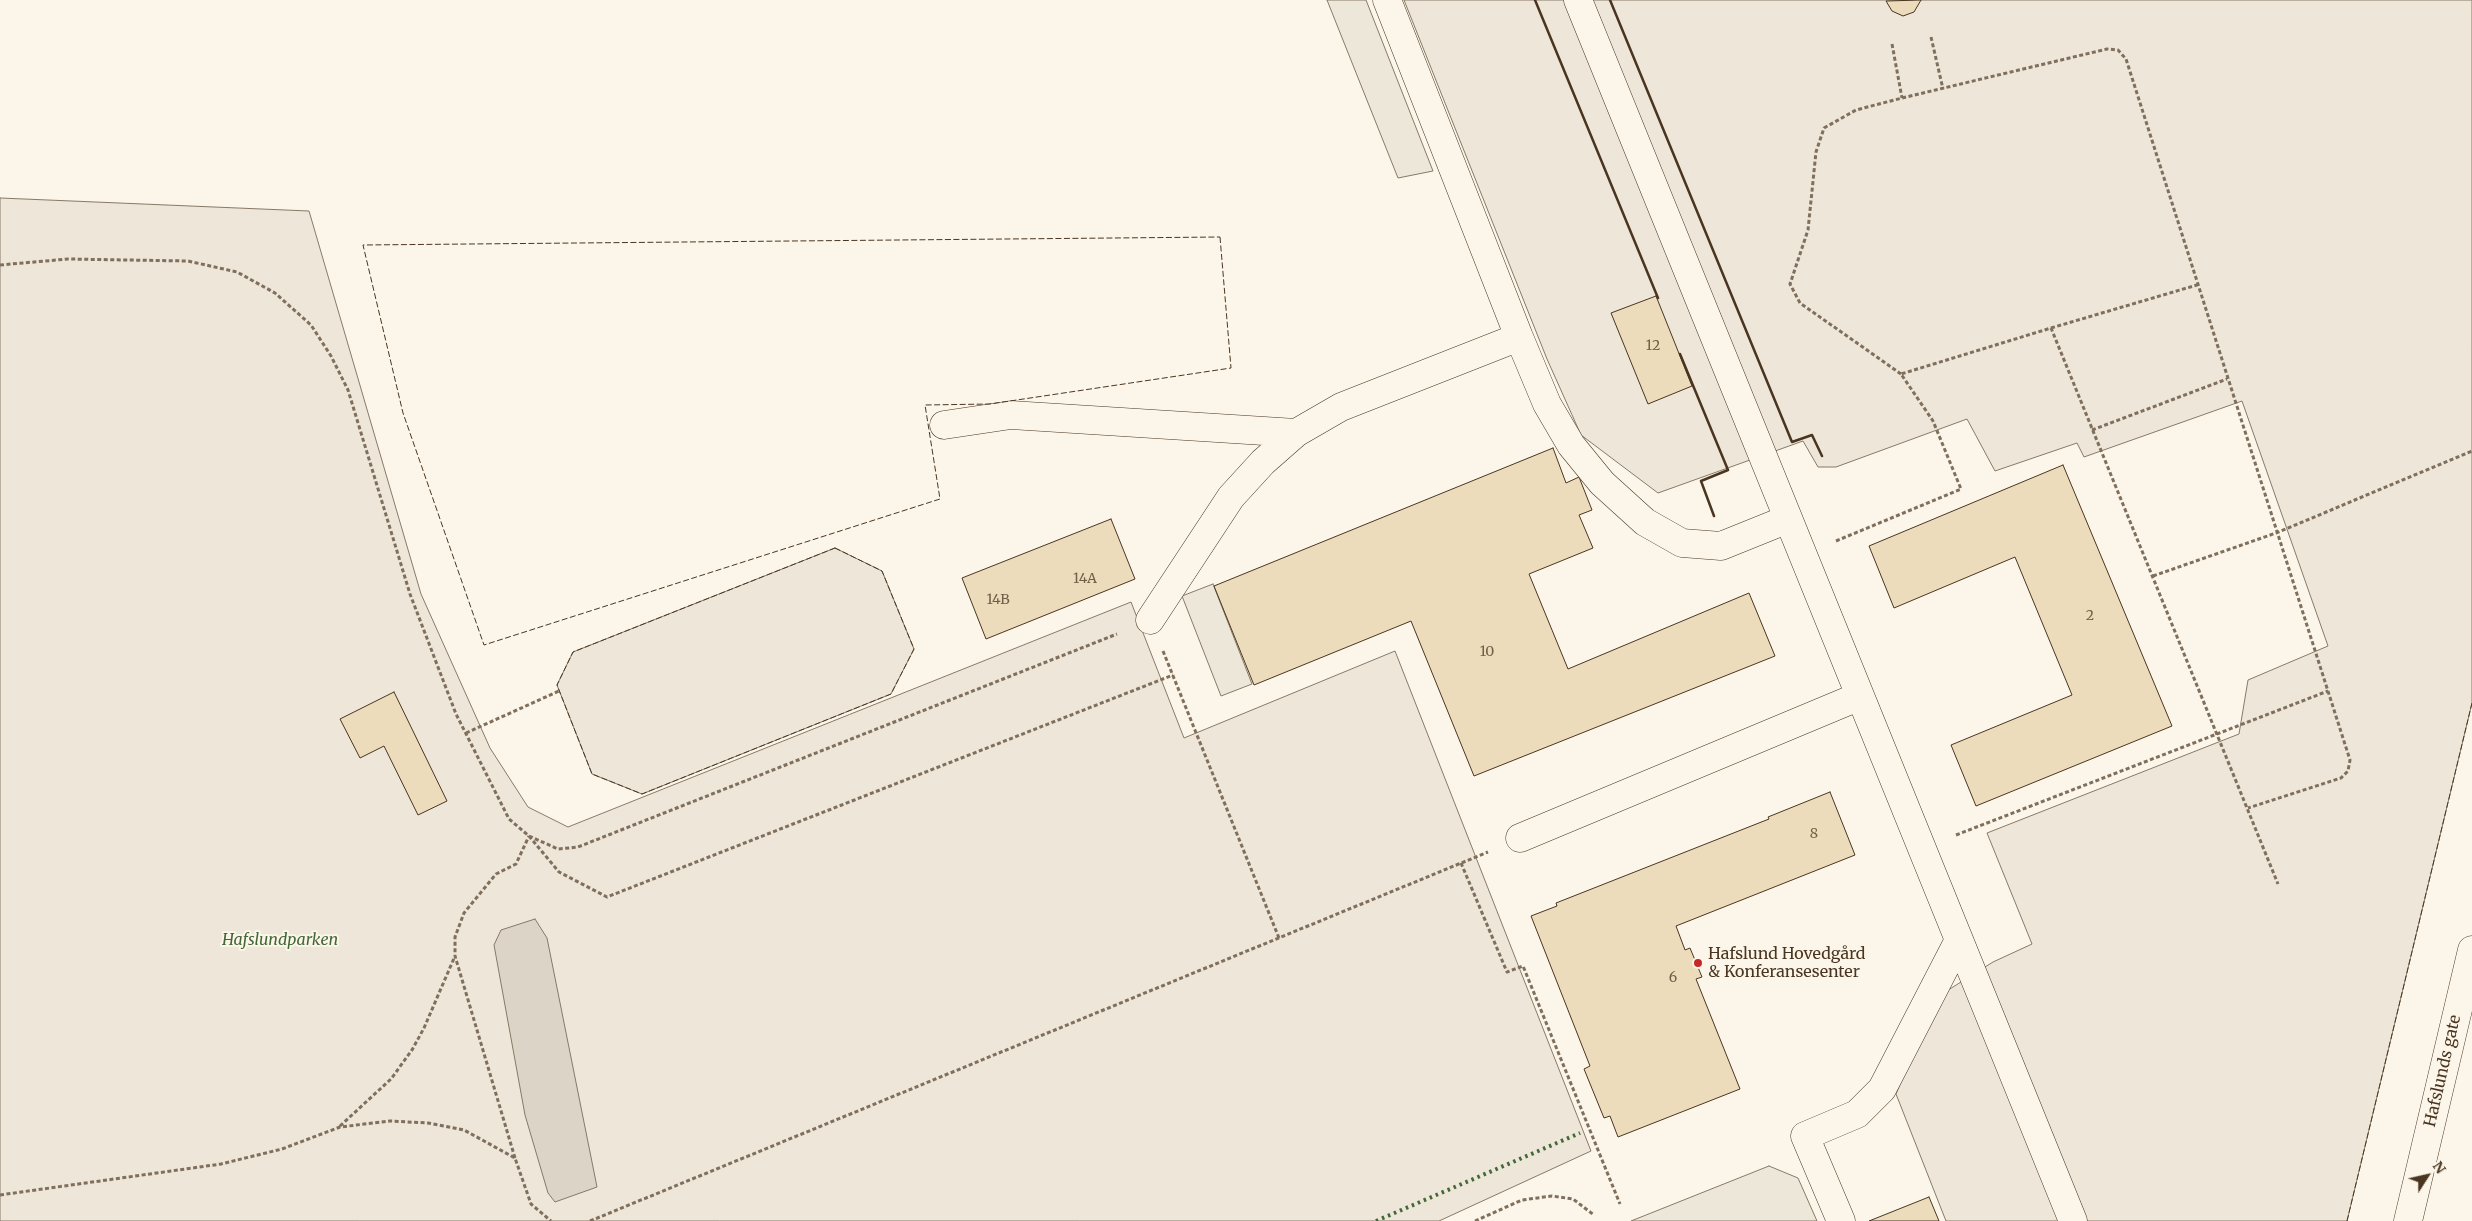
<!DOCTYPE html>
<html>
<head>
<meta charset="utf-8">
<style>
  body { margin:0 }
  #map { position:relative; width:2472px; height:1221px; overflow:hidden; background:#fbf6e9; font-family:Merriweather,serif }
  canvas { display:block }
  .north { position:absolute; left:2402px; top:1151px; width:50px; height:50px; -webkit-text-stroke:4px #fbf6e9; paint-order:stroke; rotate:55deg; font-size:14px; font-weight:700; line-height:20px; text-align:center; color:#4a3520 }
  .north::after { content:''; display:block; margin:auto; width:18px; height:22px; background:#4a3520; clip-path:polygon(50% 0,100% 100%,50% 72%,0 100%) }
</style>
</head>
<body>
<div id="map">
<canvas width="2472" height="1221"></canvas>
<div class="north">N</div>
</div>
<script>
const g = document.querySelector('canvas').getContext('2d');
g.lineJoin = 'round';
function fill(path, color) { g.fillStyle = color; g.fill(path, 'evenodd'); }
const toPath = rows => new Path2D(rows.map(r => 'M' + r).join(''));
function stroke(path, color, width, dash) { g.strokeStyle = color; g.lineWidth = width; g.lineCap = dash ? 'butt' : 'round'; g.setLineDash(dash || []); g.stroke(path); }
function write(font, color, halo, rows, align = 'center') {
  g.font = font + ' Merriweather,serif'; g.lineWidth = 4; g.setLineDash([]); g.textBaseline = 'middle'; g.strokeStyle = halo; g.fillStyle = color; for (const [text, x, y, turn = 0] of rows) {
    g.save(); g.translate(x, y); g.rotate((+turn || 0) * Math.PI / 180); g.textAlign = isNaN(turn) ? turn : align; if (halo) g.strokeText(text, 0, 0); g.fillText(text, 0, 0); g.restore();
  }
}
const green = toPath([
  [1404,0,2472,0,2472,703,2347,1221,1946,1221,1896,1094,1937,997,1993,962,2032,944,1987,833,2239,734,2248,680,2328,646,2242,401,2084,457,2077,443,1995,471,1967,419,1836,467,1818,467,1803,441,1658,493,1581,435,1547,359,1404,0],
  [0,198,309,211,421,594,490,748,528,807,568,827,1131,602,1184,738,1395,651,1591,1151,1439,1221,0,1221,0,198],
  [835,548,882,571,914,649,891,694,642,794,592,774,557,685,573,652,835,548]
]);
fill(green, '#ede6d9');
stroke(green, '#887966', 1);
const parking = toPath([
  [1327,0,1366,0,1433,171,1398,178,1327,0],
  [1213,584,1252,684,1221,696,1182,596,1213,584],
  [1769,1166,1798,1178,1817,1221,1631,1221,1769,1166]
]);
fill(parking, '#ede7d9');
stroke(parking, '#887966', 1);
const water = toPath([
  [535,919,547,938,597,1187,555,1202,548,1193,525,1115,494,945,501,930,535,919]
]);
fill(water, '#dcd4c6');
stroke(water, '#887966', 1);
const building = toPath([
  [1921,0,1914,12,1903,16,1892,11,1886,1,1921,0],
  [1656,296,1692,386,1648,404,1611,313,1656,296],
  [1553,448,1566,483,1579,477,1592,510,1579,515,1593,548,1529,574,1568,669,1749,593,1775,656,1474,776,1411,621,1254,685,1214,586,1553,448],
  [2063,465,2172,726,1976,806,1951,745,2072,695,2015,557,1894,608,1869,546,2063,465],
  [1111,519,1135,579,986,639,962,578,1111,519],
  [394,692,447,801,418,815,384,746,360,758,340,719,394,692],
  [1830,792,1855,855,1676,926,1685,950,1690,948,1702,977,1696,979,1740,1089,1618,1137,1610,1116,1604,1118,1584,1069,1590,1066,1531,916,1557,906,1556,903,1769,819,1768,817,1830,792],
  [1929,1197,1939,1221,1869,1221,1929,1197]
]);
fill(building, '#ecdcbc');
stroke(building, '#4a3520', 1);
const minor = toPath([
  [1387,0,1519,337,1547,404,1571,445,1602,483,1645,522,1682,543,1721,546,1788,519],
  [1578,0,2073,1221],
  [944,425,1011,415,1296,433],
  [1150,620,1231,497,1263,462,1296,433,1341,407,1519,337],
  [1520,838,1860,696],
  [1841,1221,1805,1136,1857,1114,1882,1089,1959,940]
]);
const highway = toPath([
  [2408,1221,2472,950]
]);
stroke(minor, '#4a3520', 29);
stroke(highway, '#4a3520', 29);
stroke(toPath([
  [1931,37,1943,89],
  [1892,44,1902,98],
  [0,265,68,259,188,261,237,272,275,293,311,325,331,356,348,390,410,594,456,714,509,819,529,836,559,872,607,897,1173,675],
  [2051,328,2197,285],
  [1901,374,1800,303,1790,284,1808,230,1816,152,1824,128,1856,110,1902,98,2107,49,2118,50,2126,59,2350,760,2348,771,2341,778,2248,808],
  [2092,430,2227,379],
  [1836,541,1961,489,1933,421,1901,374,2051,328,2278,884],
  [2153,576,2276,533,2472,451],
  [1163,651,1279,938],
  [466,733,559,691],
  [1956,835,2328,691],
  [529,836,558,849,578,847,1117,634],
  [1461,863,1507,972,1523,966,1620,1204],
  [340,1126,391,1079,412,1050,424,1028,455,956],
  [515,1158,455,956,455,937,464,913,496,874,516,864,529,836],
  [0,1195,221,1164,282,1149,340,1127,390,1121,428,1123,464,1130,515,1158,531,1204,551,1221],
  [590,1221,1488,852],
  [1475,1221,1522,1200,1552,1196,1573,1199,1594,1215]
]), '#7f6f5c', 3, [4, 2.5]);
stroke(minor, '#fbf6e9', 28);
stroke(highway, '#fbf6e9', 28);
stroke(toPath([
  [1376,1221,1580,1133]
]), '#436837', 4, [2.5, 4]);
stroke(toPath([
  [1220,237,1231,368,990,404,925,405,940,499,484,645,403,413,363,245,1220,237],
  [835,548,882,571,914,649,891,694,642,794,592,774,557,685,573,652,835,548],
  [2347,1221,2472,703]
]), '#4a3520', 1, [6, 2.5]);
stroke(toPath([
  [1535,0,1658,298],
  [1610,0,1792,442,1812,435,1822,456],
  [1680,354,1728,470,1701,481,1714,516]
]), '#4a3520', 2.5);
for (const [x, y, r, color] of [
  [1698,963,5,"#c62828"]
]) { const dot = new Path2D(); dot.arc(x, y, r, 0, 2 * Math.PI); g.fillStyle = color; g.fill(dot); stroke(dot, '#fbf6e9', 2); }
write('14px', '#725f47', null, [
  ["12",1653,346],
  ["14A",1085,579],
  ["14B",998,600],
  ["2",2090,616],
  ["10",1487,652],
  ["8",1814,834],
  ["6",1673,978]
]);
write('italic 16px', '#436837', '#fbf6e9', [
  ["Hafslundparken",280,940]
]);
write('16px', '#4a3520', '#fbf6e9', [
  ["Hafslund Hovedgård",1708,954],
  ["& Konferansesenter",1708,972]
], 'left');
write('16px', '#4a3520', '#fbf6e9', [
  ["Hafslunds gate",2443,1071,-77]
]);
</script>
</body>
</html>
